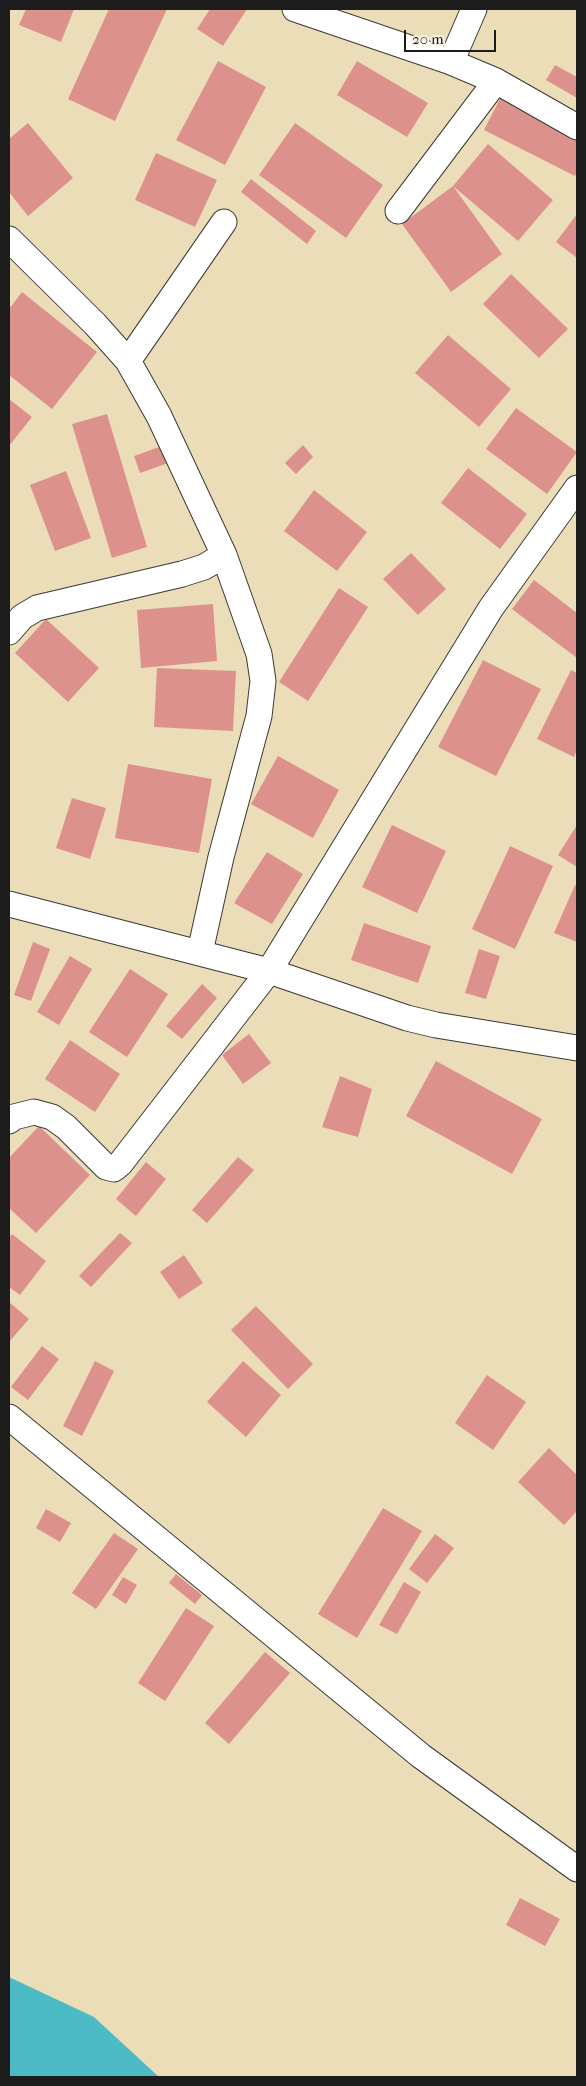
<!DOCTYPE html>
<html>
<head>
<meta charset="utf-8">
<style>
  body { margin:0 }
  #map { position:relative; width:586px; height:2086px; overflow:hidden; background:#ecddb9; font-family:"IM FELL French Canon",serif }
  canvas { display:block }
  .frame { position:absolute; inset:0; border:10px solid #1c1c1c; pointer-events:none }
  .scale { position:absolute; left:404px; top:30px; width:92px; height:22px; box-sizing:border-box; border:2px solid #1c1c1c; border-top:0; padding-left:6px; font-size:15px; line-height:18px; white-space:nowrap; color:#1c1c1c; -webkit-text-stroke:4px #f7f3e8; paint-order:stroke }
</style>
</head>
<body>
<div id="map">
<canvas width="586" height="2086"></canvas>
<div class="frame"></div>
<div class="scale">20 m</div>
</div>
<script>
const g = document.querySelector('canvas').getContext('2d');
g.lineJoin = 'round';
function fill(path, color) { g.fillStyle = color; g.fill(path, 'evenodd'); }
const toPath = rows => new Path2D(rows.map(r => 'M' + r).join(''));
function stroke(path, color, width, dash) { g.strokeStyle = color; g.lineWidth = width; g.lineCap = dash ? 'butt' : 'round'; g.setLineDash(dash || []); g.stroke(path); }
fill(toPath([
  [9,1977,94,2017,159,2077,9,2077]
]), '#4dbbc5');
fill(toPath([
  [26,9,74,9,61,42,19,25],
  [109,9,167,9,115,121,68,99],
  [210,9,247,9,223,46,197,29],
  [218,61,266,87,225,165,176,140],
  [357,61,428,103,407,137,337,95],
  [555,65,577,77,577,98,546,80],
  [501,97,577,136,577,171,575,176,484,130],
  [28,123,73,178,28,216,9,192,9,139],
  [295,123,383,185,346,238,259,175],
  [488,144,553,200,518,241,453,186],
  [156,153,217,180,195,227,135,200],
  [251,179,316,231,307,244,241,192],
  [453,186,502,254,451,292,402,224],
  [577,214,577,258,556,242],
  [511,274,568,329,539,358,483,304],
  [22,292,97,352,52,409,9,375,9,309],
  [448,335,511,389,479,427,415,373],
  [9,399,32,417,9,446],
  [516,408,577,452,547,494,486,449],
  [107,414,147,547,112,558,72,424],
  [303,445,313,457,296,474,285,463],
  [162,446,168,463,140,473,134,456],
  [468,468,527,514,500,549,441,503],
  [66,471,91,538,55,551,30,485],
  [314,490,367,532,337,571,284,531],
  [411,553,446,589,418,615,383,579],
  [534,580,577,613,577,658,512,609],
  [339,588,368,607,308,701,279,682],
  [213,604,217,661,141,668,137,610],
  [46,619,99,668,68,702,15,653],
  [483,660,541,689,496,776,438,747],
  [157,668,236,671,233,731,154,727],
  [571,670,577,673,577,750,574,757,537,739],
  [278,756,339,790,313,838,251,804],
  [128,764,212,779,199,853,115,838],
  [72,798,106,808,90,859,56,848],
  [392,825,446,851,417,913,362,887],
  [577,825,577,867,558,855],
  [510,846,553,866,515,949,472,929],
  [267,852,303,874,272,924,234,903],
  [575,885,577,886,577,942,554,933],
  [364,923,431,946,418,983,351,960],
  [33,942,50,949,31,1001,14,995],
  [479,949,500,956,486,999,465,993],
  [70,956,92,969,59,1025,37,1012],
  [130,969,168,994,127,1057,89,1032],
  [202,984,217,998,182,1039,166,1026],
  [249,1034,271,1063,243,1084,222,1055],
  [70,1040,120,1074,95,1112,45,1079],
  [436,1061,542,1119,512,1174,406,1116],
  [340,1076,372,1089,358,1137,322,1127],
  [39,1126,90,1175,36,1233,9,1208,9,1158],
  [238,1157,254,1170,207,1223,192,1210],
  [146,1162,166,1179,136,1216,116,1199],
  [120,1233,132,1243,91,1287,79,1276],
  [12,1234,46,1261,20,1295,9,1287,9,1238],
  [184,1255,203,1283,179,1299,160,1272],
  [9,1302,29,1319,9,1342],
  [256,1306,313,1364,288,1389,231,1330],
  [42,1346,59,1359,28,1400,11,1387],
  [95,1361,114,1371,82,1436,63,1426],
  [243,1361,281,1395,246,1437,207,1402],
  [487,1375,526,1402,493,1450,455,1423],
  [549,1448,577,1475,577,1511,564,1525,518,1482],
  [383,1508,422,1531,357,1638,318,1614],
  [46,1509,71,1523,60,1542,36,1528],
  [114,1533,138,1549,96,1609,72,1593],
  [435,1534,454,1548,427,1583,409,1569],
  [176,1574,202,1595,195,1604,169,1583],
  [123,1577,137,1585,126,1604,112,1595],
  [404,1582,421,1592,397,1634,379,1625],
  [186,1608,214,1626,165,1701,138,1683],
  [265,1652,290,1673,229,1744,205,1723],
  [520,1898,560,1919,545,1946,506,1925]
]), '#dc918d');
const minor = toPath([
  [295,9,451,62,496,81,577,127],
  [451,62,474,9],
  [398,211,496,81],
  [9,239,95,324,128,361,159,416,224,555,204,567,182,574,37,608,22,617,9,632],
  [128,361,224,222],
  [9,904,269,971,407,1018,436,1025,577,1048],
  [200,952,221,857,259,716,263,681,259,654,224,555],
  [9,1121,14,1117,34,1112,52,1117,66,1127,106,1167,114,1169,120,1164,269,971,491,608,577,488],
  [9,1417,421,1756,577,1869]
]);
stroke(minor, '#3b3934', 27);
stroke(minor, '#fff', 25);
</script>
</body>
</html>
